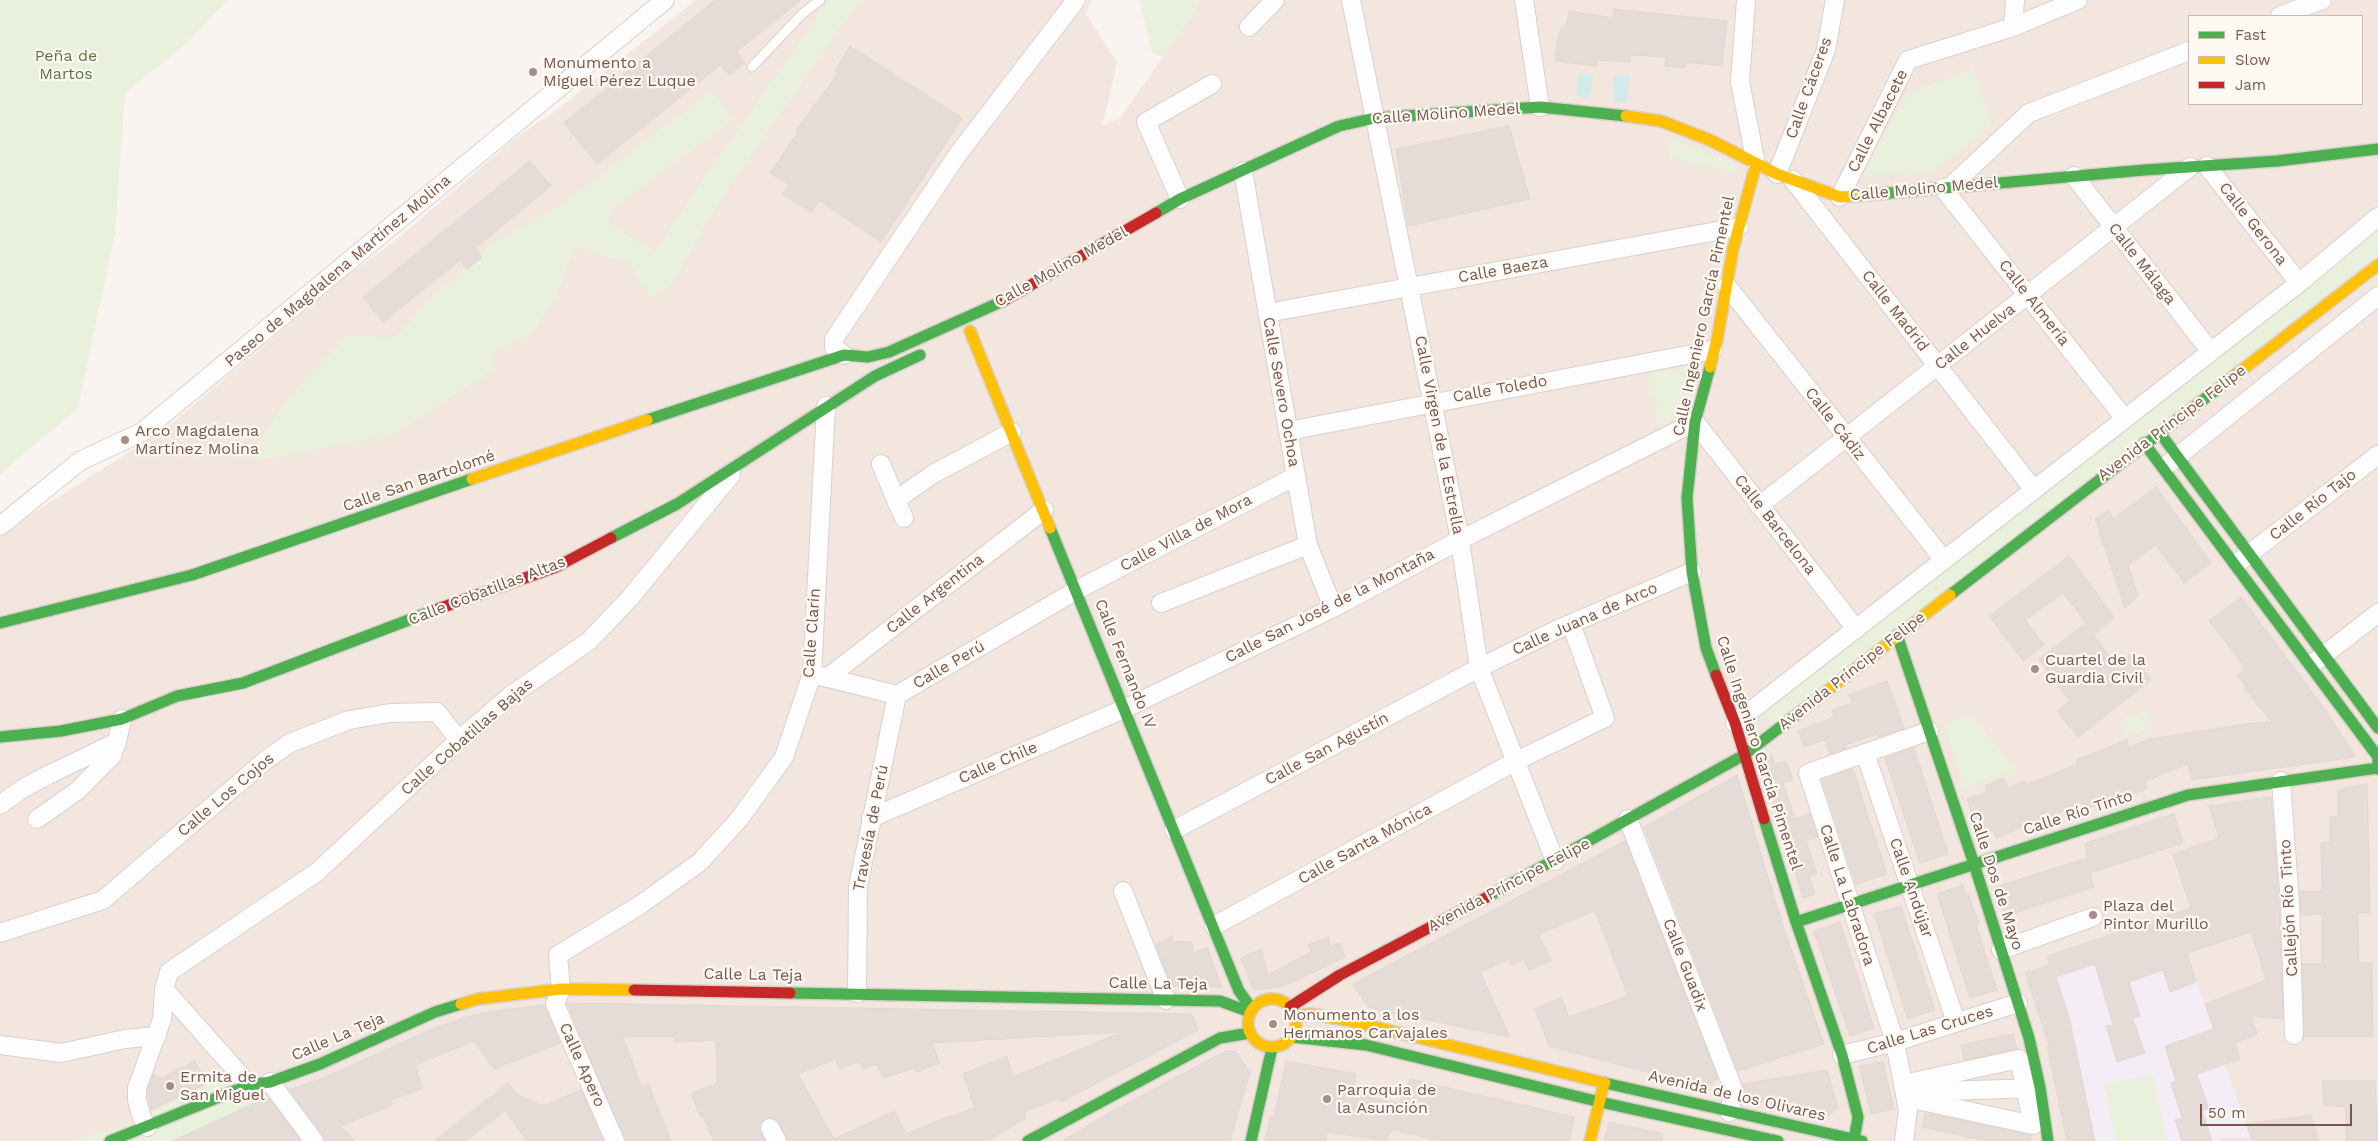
<!DOCTYPE html>
<html>
<head>
<meta charset="utf-8">
<style>
  body { margin:0 }
  #map { position:relative; width:2378px; height:1141px; overflow:hidden; background:#f9f4f0; font-family:"Work Sans",sans-serif }
  canvas { display:block }
  .legend { position:absolute; left:2188px; top:15px; width:175px; height:90px; box-sizing:border-box; background:#fff9f3; border:1px solid #cab8b1; margin:0; padding:6px 9px; list-style:none; font-size:15px; color:#7a574d }
  .legend li { display:flex; align-items:center; gap:10px; height:25px }
  .legend b { width:25px; border:1px solid #cab8b1 }
  .scale { position:absolute; left:2200px; top:1104px; width:152px; height:22px; box-sizing:border-box; border:2px solid #7a574d; border-top:0; padding-left:6px; font-size:15px; line-height:18px; white-space:nowrap; color:#7a574d; -webkit-text-stroke:4px #fff9f3; paint-order:stroke }
</style>
</head>
<body>
<div id="map">
<canvas width="2378" height="1141"></canvas>
<ul class="legend">
<li><b style="height:6px;background:#4caf50"></b>Fast</li>
<li><b style="height:6px;background:#ffc107"></b>Slow</li>
<li><b style="height:6px;background:#c62828"></b>Jam</li>
</ul>
<div class="scale">50 m</div>
</div>
<script>
const g = document.querySelector('canvas').getContext('2d');
g.lineJoin = 'round';
function fill(path, color) { g.fillStyle = color; g.fill(path, 'evenodd'); }
const toPath = rows => new Path2D(rows.map(r => 'M' + r).join(''));
function stroke(path, color, width, dash) { g.strokeStyle = color; g.lineWidth = width; g.lineCap = dash ? 'butt' : 'round'; g.setLineDash(dash || []); g.stroke(path); }
function write(font, color, halo, rows, align = 'center') {
  g.font = font + ' "Work Sans",sans-serif'; g.lineWidth = 4.5; g.setLineDash([]); g.textBaseline = 'middle'; g.strokeStyle = halo; g.fillStyle = color; for (const [text, x, y, turn = 0] of rows) {
    g.save(); g.translate(x, y); g.rotate((+turn || 0) * Math.PI / 180); g.textAlign = isNaN(turn) ? turn : align; if (halo) g.strokeText(text, 0, 0); g.fillText(text, 0, 0); g.restore();
  }
}
fill(toPath([
  [696,0,1092,0,1086,14,1117,63,1102,126,1120,118,1195,11,1200,0,2378,0,2378,1141,0,1141,0,534,164,430,345,277,395,241,519,135,553,113],
  [2189,16,2362,16,2362,104,2189,104]
]), '#f2e6de');
fill(toPath([
  [2173,914,2251,1138,2219,1138,2220,1141,2095,1141,2069,1017,2047,956]
]), '#f5edf6');
fill(toPath([
  [0,0,228,0,188,42,125,93,115,233,78,408,0,474],
  [829,0,860,0,720,201,674,281,651,298,629,264,575,247,557,296,532,335,493,352,494,370,390,436,258,461,252,454,284,403,346,336,395,337,430,299,494,243,563,204,711,91,733,119,613,208,608,223,655,252,700,183],
  [1139,0,1200,0,1195,11,1163,58,1152,52],
  [1973,68,1992,125,1929,174,1863,175,1908,93],
  [1667,137,1735,163,1736,172,1670,158],
  [2378,219,2378,254,1773,727,1761,709],
  [1691,367,1683,414,1655,426,1657,399,1650,395,1649,373],
  [2147,711,2152,728,2126,737,2120,720],
  [1971,714,2016,771,1964,789,1944,724],
  [234,1069,264,1099,172,1141,65,1141,99,1133,142,1118],
  [2152,1074,2167,1141,2116,1141,2104,1085]
]), '#e9f0db');
fill(toPath([
  [1579,74,1593,76,1589,98,1576,96],
  [1614,75,1629,76,1627,102,1613,101]
]), '#d0ebea');
const building = toPath([
  [715,0,801,0,736,52,745,63,729,75,720,65,597,164,564,123,715,0],
  [1614,9,1727,21,1722,66,1686,62,1685,68,1665,66,1666,57,1631,55,1630,62,1598,60,1597,66,1555,61,1557,42,1561,29,1567,23,1569,11,1613,18,1614,9],
  [850,46,962,118,881,242,819,200,812,212,782,194,789,184,770,173,798,131,796,130,839,72,835,70,850,46],
  [1509,126,1530,199,1408,226,1396,149,1509,126],
  [530,161,551,186,475,248,482,257,467,269,460,260,383,322,363,297,530,161],
  [2156,487,2211,563,2184,583,2156,545,2128,565,2138,596,2125,608,2095,519,2109,510,2113,519,2156,487],
  [2069,556,2114,617,2095,634,2063,593,2025,620,2044,645,2023,661,1989,616,2069,556],
  [2241,597,2324,708,2356,757,2192,780,2188,764,2145,781,2147,789,2118,799,2118,797,2086,809,2083,803,1996,838,1993,830,1984,834,1983,830,1978,832,1967,799,1987,792,1985,786,2004,778,2008,788,2025,781,2026,785,2078,764,2076,760,2127,740,2129,747,2151,739,2246,724,2272,722,2244,688,2247,687,2237,675,2245,670,2241,662,2209,621,2241,597],
  [2085,624,2116,665,2131,654,2151,680,2078,737,2057,711,2070,701,2039,659,2085,624],
  [1887,681,1904,728,1878,737,1877,734,1845,745,1847,748,1830,754,1825,740,1804,747,1798,731,1834,717,1832,710,1852,703,1849,695,1887,681],
  [1914,748,1948,854,1920,863,1885,758,1914,748],
  [1772,755,1775,764,1786,761,1793,780,1783,783,1795,819,1810,814,1818,837,1806,841,1817,873,1809,876,1815,894,1803,898,1761,760,1772,755],
  [1853,769,1887,874,1856,884,1822,780,1853,769],
  [1737,775,1783,926,1824,1044,1738,1071,1644,827,1737,775],
  [2367,784,2370,913,2358,913,2359,962,2372,963,2373,1037,2304,1037,2302,964,2322,964,2322,914,2301,915,2300,891,2322,891,2321,843,2330,842,2330,817,2338,817,2338,790,2367,784],
  [2271,797,2279,905,2283,1019,2251,1016,2257,1034,2235,1043,2240,1059,2197,1074,2209,1109,2202,1111,2212,1141,2182,1141,2175,1120,2182,1118,2171,1083,2176,1081,2165,1046,2214,1029,2205,1004,2266,980,2251,932,2187,953,2196,982,2170,992,2163,970,2129,982,2140,1016,2133,1019,2145,1053,2117,1062,2106,1026,2113,1025,2095,964,2056,977,2069,1017,2095,1141,2067,1141,2047,1046,2049,1045,2025,973,2050,965,2047,956,2191,908,2173,854,2219,838,2209,806,2271,797],
  [2174,814,2183,843,2090,873,2094,887,2005,916,1996,887,2087,858,2085,843,2174,814],
  [1625,841,1718,1078,1707,1088,1549,1046,1535,1009,1561,997,1569,1017,1628,996,1595,911,1539,934,1551,961,1529,970,1524,959,1511,965,1509,959,1480,972,1510,1037,1409,1016,1409,1018,1368,1007,1353,984,1625,841],
  [1963,885,1966,896,1969,895,1979,924,1976,925,1997,990,1970,998,1937,894,1963,885],
  [1901,906,1935,1010,1908,1019,1874,914,1901,906],
  [1840,922,1874,1028,1850,1036,1814,931,1840,922],
  [1172,936,1172,941,1192,942,1193,953,1207,948,1222,987,1172,986,1156,945,1172,936],
  [1328,937,1330,946,1340,943,1345,957,1284,986,1255,990,1251,984,1241,958,1261,949,1268,975,1311,952,1308,945,1328,937],
  [567,1003,1192,1014,1198,1030,1061,1102,1060,1098,1024,1112,1026,1118,988,1141,788,1141,779,1123,770,1117,761,1122,759,1127,765,1141,714,1141,702,1115,700,1116,691,1094,717,1083,716,1040,674,1042,674,1037,623,1037,641,1086,648,1083,671,1141,625,1141,567,1003],
  [1122,1032,1013,1077,1007,1056,963,1074,975,1108,937,1121,906,1134,895,1111,834,1139,798,1074,835,1059,840,1069,859,1061,863,1068,877,1064,883,1078,915,1068,916,1072,940,1063,932,1043,1122,1032],
  [544,1005,560,1043,494,1069,474,1041,415,1065,423,1088,391,1100,392,1105,341,1126,354,1141,324,1141,323,1135,289,1090,326,1077,423,1033,460,1019,494,1011,544,1005],
  [2013,1034,2017,1049,1964,1060,1961,1045,2013,1034],
  [1226,1051,1236,1052,1250,1072,1230,1141,1062,1141,1111,1112,1226,1051],
  [195,1061,206,1084,151,1110,148,1090,153,1074,162,1078,195,1061],
  [1286,1061,1356,1074,1353,1094,1399,1103,1410,1079,1574,1117,1570,1141,1440,1141,1392,1129,1386,1141,1327,1132,1326,1141,1265,1141,1270,1117,1274,1117,1286,1061],
  [1883,1062,1894,1109,1871,1114,1859,1066,1883,1062],
  [1827,1070,1838,1108,1828,1116,1745,1099,1744,1096,1742,1084,1827,1070],
  [2322,1081,2375,1081,2378,1141,2346,1141,2346,1107,2324,1105,2322,1081],
  [508,1083,518,1095,543,1106,581,1090,603,1141,527,1141,505,1111,465,1141,434,1141,508,1083],
  [269,1098,301,1141,172,1141,264,1099,265,1100,269,1098],
  [1925,1113,2031,1135,2030,1141,1986,1141,1922,1127,1925,1113],
  [2311,1115,2319,1141,2252,1141,2246,1124,2311,1115],
  [1609,1122,1663,1134,1662,1141,1604,1141,1609,1122]
]);
fill(building, '#e6dcd7');
stroke(building, '#e2d7d2', 1);
const lane = toPath([
  [752,67,802,14,820,0]
]);
const street = toPath([
  [1351,0,1460,540,1479,668,1555,861],
  [1524,0,1540,107],
  [1746,0,1740,82,1756,164],
  [2280,16,2322,0],
  [1249,27,1275,0],
  [2013,27,2078,0],
  [2207,166,2299,283],
  [1243,171,1308,545,1333,608],
  [1777,174,1826,50,1835,0],
  [2074,176,2211,352],
  [1793,180,2034,490],
  [1950,187,2029,113,2189,51],
  [1943,188,2125,419],
  [1840,197,1908,60,2013,27,2015,0],
  [1180,199,1146,122,1212,84],
  [1727,286,1944,560],
  [1267,313,1739,227],
  [844,355,834,347,834,339,958,154,1076,0],
  [1288,431,1713,350],
  [881,464,896,500,933,474,1012,432],
  [2168,464,2378,296],
  [896,500,904,518],
  [1759,506,2190,167],
  [0,526,80,461,142,432,665,0],
  [2240,561,2378,455],
  [1161,603,1308,545],
  [2315,662,2378,613],
  [812,674,897,695,1077,590,1296,476],
  [827,678,1044,510],
  [1735,723,2299,283,2378,217],
  [1865,753,1956,1022],
  [2281,781,2290,904,2294,1035],
  [0,805,22,789,48,775,117,742,122,719],
  [871,818,1126,708,1333,608,1460,540,1695,422,1856,629],
  [37,819,77,791,112,756,117,742],
  [1628,819,1734,1091,1729,1112],
  [1174,830,1479,668,1556,630,1692,572],
  [1123,891,1166,1000],
  [1214,926,1516,761,1605,718,1571,624],
  [0,933,103,900,267,759,290,743,349,720,390,713,437,712,459,740],
  [2001,950,2093,917],
  [164,989,249,1085],
  [857,993,858,887,897,695],
  [0,1045,61,1053,125,1039,157,1036],
  [1842,1055,1895,1042,2018,1003],
  [2019,1059,2033,1125,1917,1100,1913,1082,2019,1059],
  [270,1082,314,1141],
  [1910,1092,2037,1088],
  [147,1127,142,1118,137,1100,137,1088,162,1019,164,989,169,972,317,872,459,740,510,696,589,641,629,599,731,475],
  [770,1128,777,1141],
  [615,1141,555,1004,561,989,558,955,640,905,700,862,740,818,784,757,812,674,826,406],
  [1904,1141,1908,1110,1895,1042,1808,773,1929,731]
]);
const fast = toPath([
  [1856,196,2144,170,2277,161,2378,149],
  [1156,213,1180,199,1339,126,1375,118,1540,107,1626,116],
  [1710,367,1695,422,1687,498,1692,572,1706,648,1716,675],
  [647,420,844,355,868,357,889,352,1003,301],
  [2160,433,2378,728],
  [2144,443,2378,757,2378,769],
  [1050,528,1239,991,1252,1009],
  [611,538,677,504,875,376,920,355],
  [1950,595,2238,373],
  [0,623,192,575,472,479],
  [1897,635,1974,864,2029,1038,2040,1087,2048,1141],
  [0,737,61,731,122,719,177,696,243,683,435,610],
  [1764,819,1796,922,1842,1055,1858,1117,1854,1140],
  [1489,896,1744,755,1813,702],
  [1796,922,2188,795,2378,768],
  [790,993,1220,1001,1250,1012],
  [1292,1037,1366,1045,1600,1102,1778,1141],
  [1605,1083,1862,1141],
  [110,1141,249,1085,270,1082,320,1064,435,1012,461,1004],
  [1028,1141,1220,1038,1250,1033],
  [1251,1141,1272,1048]
]);
const slow = toPath([
  [1626,116,1661,121,1710,140,1777,174,1840,197,1856,196],
  [970,331,1050,528],
  [1710,367,1717,340,1733,249,1756,164],
  [2238,373,2378,265],
  [472,479,647,420],
  [1813,702,1950,595],
  '1248 1023a24 24 0 1 1 48 0a24 24 0 1 1-48 0Z',
  [461,1004,478,999,561,989,634,990],
  [1295,1016,1310,1014,1346,1020,1605,1083],
  [1590,1141,1603,1087]
]);
const jam = toPath([
  [1003,301,1156,213],
  [435,610,556,567,611,538],
  [1716,675,1735,723,1764,819],
  [634,990,790,993],
  [1290,1007,1340,975,1489,896]
]);
stroke(lane, '#d9d1ce', 11);
stroke(street, '#d9d1ce', 20);
stroke(fast, '#d9d0cb', 14);
stroke(slow, '#d9d0cb', 14);
stroke(jam, '#d9d0cb', 14);
stroke(lane, '#fefdfd', 9);
stroke(street, '#fefdfd', 18);
stroke(fast, '#4caf50', 11);
stroke(slow, '#ffc107', 11);
stroke(jam, '#c62828', 11);
for (const [x, y, r, color] of [
  [533,72,5,"#a68e86"],
  [125,440,5,"#a68e86"],
  [2035,669,5,"#a68e86"],
  [2093,915,5,"#a68e86"],
  [1273,1024,5,"#a68e86"],
  [170,1086,5,"#a68e86"],
  [1327,1099,5,"#a68e86"]
]) { const dot = new Path2D(); dot.arc(x, y, r, 0, 2 * Math.PI); g.fillStyle = color; g.fill(dot); stroke(dot, '#fff9f3', 2); }
write('16px', '#597941', '#fff9f3', [
  ["Peña de",66,56],
  ["Martos",66,74]
]);
write('16px', '#7a574d', '#fff9f3', [
  ["Monumento a",543,63],
  ["Miguel Pérez Luque",543,81],
  ["Arco Magdalena",135,431],
  ["Martínez Molina",135,449],
  ["Cuartel de la",2045,660],
  ["Guardia Civil",2045,678],
  ["Plaza del",2103,906],
  ["Pintor Murillo",2103,924],
  ["Monumento a los",1283,1015],
  ["Hermanos Carvajales",1283,1033],
  ["Ermita de",180,1077],
  ["San Miguel",180,1095],
  ["Parroquia de",1337,1090],
  ["la Asunción",1337,1108]
], 'left');
write('16px', '#7a574d', '#fff9f3', [
  ["Calle Cáceres",1809,88,-70],
  ["Calle Molino Medel",1446,114,-4],
  ["Calle Albacete",1878,121,-63],
  ["Calle Molino Medel",1924,189,-5],
  ["Calle Gerona",2253,224,52],
  ["Calle Málaga",2142,264,52],
  ["Calle Molino Medel",1061,267,-29],
  ["Calle Baeza",1503,270,-10],
  ["Paseo de Magdalena Martínez Molina",338,271,-40],
  ["Calle Almería",2034,303,52],
  ["Calle Madrid",1895,311,52],
  ["Calle Ingeniero García Pimentel",1704,316,-78],
  ["Calle Huelva",1975,337,-38],
  ["Calle Toledo",1500,389,-10],
  ["Calle Severo Ochoa",1281,392,80],
  ["Avenida Príncipe Felipe",2172,423,-37],
  ["Calle Cádiz",1835,424,52],
  ["Calle Virgen de la Estrella",1439,435,79],
  ["Calle San Bartolomé",419,481,-19],
  ["Calle Río Tajo",2313,505,-38],
  ["Calle Barcelona",1775,525,52],
  ["Calle Villa de Mora",1186,533,-28],
  ["Calle Cobatillas Altas",487,591,-21],
  ["Calle Argentina",935,594,-38],
  ["Calle San José de la Montaña",1330,606,-27],
  ["Calle Juana de Arco",1585,619,-24],
  ["Calle Clarin",812,633,-86],
  ["Calle Fernando IV",1125,664,68],
  ["Calle Perú",949,665,-30],
  ["Avenida Príncipe Felipe",1852,671,-38],
  ["Calle Cobatillas Bajas",467,737,-41],
  ["Calle San Agustín",1327,749,-28],
  ["Calle Ingeniero García Pimentel",1759,753,72],
  ["Calle Chile",998,763,-23],
  ["Calle Los Cojos",226,795,-40],
  ["Calle Río Tinto",2078,813,-18],
  ["Travesía de Perú",871,828,-79],
  ["Calle Santa Mónica",1365,844,-29],
  ["Calle Dos de Mayo",1996,881,72],
  ["Avenida Príncipe Felipe",1509,885,-28],
  ["Calle Andújar",1911,888,71],
  ["Calle La Labradora",1847,895,72],
  ["Callejón Río Tinto",2289,908,-93],
  ["Calle Guadix",1685,965,69],
  ["Calle La Teja",753,975,1],
  ["Calle La Teja",1158,984,1],
  ["Calle Las Cruces",1930,1030,-17],
  ["Calle La Teja",338,1037,-23],
  ["Calle Apero",582,1065,66],
  ["Avenida de los Olivares",1737,1096,13]
]);
</script>
</body>
</html>
